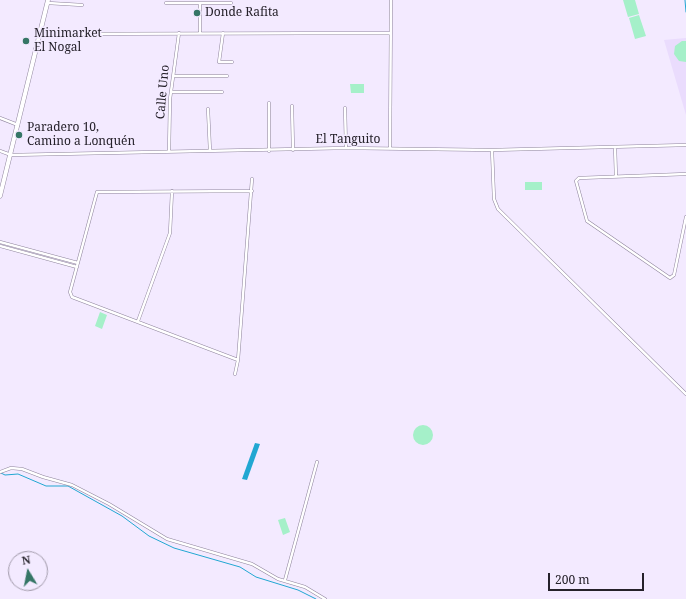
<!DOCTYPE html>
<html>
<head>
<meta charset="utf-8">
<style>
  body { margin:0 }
  #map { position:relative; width:686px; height:599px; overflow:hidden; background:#f3eaff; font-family:"Noto Serif",serif }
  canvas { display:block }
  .north { position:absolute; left:8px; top:551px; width:40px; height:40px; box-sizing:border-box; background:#f3eaff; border:1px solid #a19aaa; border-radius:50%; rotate:350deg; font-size:11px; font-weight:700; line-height:16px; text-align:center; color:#25212a }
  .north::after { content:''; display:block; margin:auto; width:14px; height:18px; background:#367666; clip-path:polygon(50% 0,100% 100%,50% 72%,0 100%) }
  .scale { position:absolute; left:548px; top:573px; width:96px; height:18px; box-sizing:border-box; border:2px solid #25212a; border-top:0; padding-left:5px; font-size:12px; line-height:14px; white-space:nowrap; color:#25212a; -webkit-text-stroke:3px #f3eaff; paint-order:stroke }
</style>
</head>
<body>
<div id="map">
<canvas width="686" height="599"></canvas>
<div class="north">N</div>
<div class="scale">200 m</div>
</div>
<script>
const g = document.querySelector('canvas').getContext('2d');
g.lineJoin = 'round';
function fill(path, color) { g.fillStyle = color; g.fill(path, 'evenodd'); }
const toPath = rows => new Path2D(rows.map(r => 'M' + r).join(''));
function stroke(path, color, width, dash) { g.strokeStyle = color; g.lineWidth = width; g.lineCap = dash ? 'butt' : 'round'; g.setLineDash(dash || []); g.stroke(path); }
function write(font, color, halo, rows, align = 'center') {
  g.font = font + ' "Noto Serif",serif'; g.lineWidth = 3; g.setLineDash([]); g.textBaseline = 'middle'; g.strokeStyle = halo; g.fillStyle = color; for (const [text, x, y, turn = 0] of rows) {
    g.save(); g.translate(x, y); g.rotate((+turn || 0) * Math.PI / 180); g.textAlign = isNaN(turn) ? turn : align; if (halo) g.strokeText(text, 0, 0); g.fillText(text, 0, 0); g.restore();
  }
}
fill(toPath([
  [686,38,686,115,664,40]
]), '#eadcfd');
fill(toPath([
  [623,0,635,0,639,14,628,17],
  [639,15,646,36,635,39,629,18],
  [682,41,686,41,686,62,679,61,674,54,675,46],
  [350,84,364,84,364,93,351,93],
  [525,182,542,182,542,190,525,190],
  [100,312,107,315,102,329,95,326],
  '413 435a10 10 0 1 1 20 0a10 10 0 1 1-20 0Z',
  [285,518,290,532,283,535,278,520]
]), '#a5f0c9');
fill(toPath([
  [255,443,260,444,247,480,242,479]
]), '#21a7d2');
stroke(toPath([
  [685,0,686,12],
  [1,473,5,475,18,474,46,486,68,486,122,516,149,536,174,548,240,567,256,577,298,590,316,599]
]), '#21a7d2', 1);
const minor = toPath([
  [48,3,82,5],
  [166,3,231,3],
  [200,33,200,3],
  [223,33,219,62,232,62],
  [40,34,391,33],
  [173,76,227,76],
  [171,92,222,92],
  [292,106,293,150],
  [345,108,346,148],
  [208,109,210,151],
  [0,118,18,125],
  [615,147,616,177],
  [390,149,391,0],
  [492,150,494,199,498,209,686,394],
  [0,151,11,155,346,148,492,150,686,145],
  [269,151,269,103],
  [169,152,170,99,179,33],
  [686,174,579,178,576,181,587,221,670,278,674,275,686,217],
  [0,242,78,263],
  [0,246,77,267],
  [138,321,170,233,172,191],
  [238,360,72,297,70,292,97,192,252,191],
  [235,374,238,360,252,179],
  [0,472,11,468,22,469,43,477,72,485,109,504,167,539,252,564,278,579,305,587,325,599],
  [285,580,317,462]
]);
const primary = toPath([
  [0,196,48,0]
]);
stroke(minor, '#8e849c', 3.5);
stroke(primary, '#8e849c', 5);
stroke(minor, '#fff', 2.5);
stroke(primary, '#fff', 4);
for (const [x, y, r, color] of [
  [197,13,4,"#367666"],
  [26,41,4,"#367666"],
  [19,135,4,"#367666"]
]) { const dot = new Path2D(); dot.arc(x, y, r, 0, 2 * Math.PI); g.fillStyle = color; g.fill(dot); stroke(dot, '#f3eaff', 1.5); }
write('12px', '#25212a', '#f3eaff', [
  ["Donde Rafita",205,13],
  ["Minimarket",34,34],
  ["El Nogal",34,48],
  ["Paradero 10,",27,128],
  ["Camino a Lonquén",27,142]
], 'left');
write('12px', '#25212a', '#f3eaff', [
  ["Calle Uno",163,92,-85],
  ["El Tanguito",348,140]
]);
</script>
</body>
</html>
